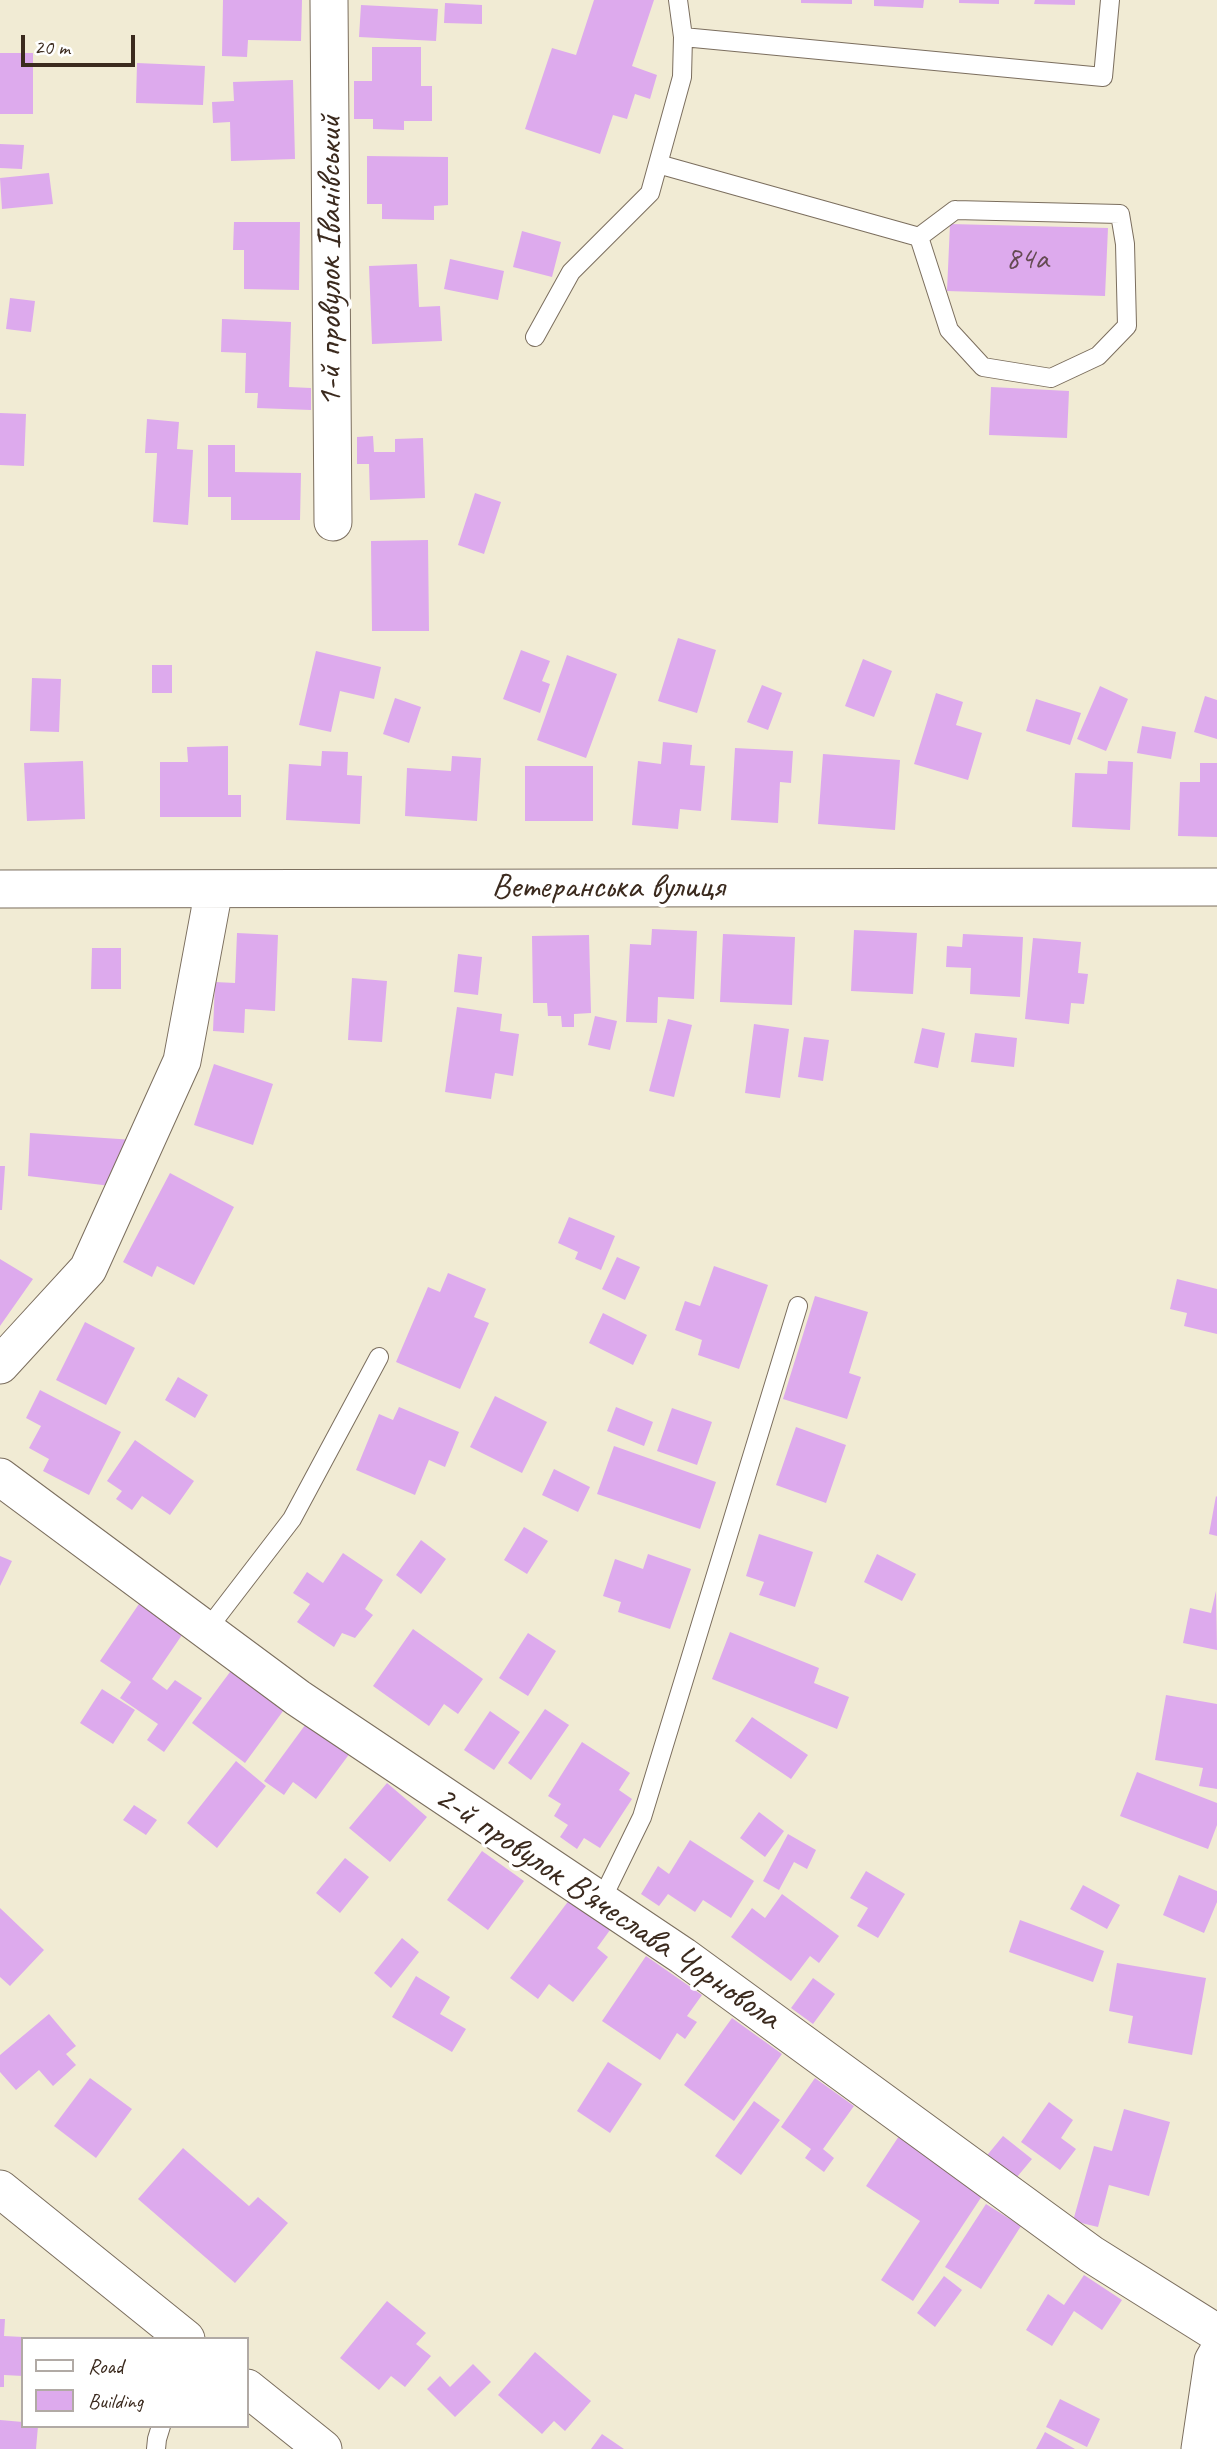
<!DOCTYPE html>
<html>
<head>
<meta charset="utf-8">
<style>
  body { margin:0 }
  #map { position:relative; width:1217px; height:2449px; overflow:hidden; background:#f1ebd4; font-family:Caveat,sans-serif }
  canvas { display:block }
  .legend { position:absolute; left:21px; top:2337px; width:228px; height:91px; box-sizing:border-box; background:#fff; border:2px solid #b1aaa5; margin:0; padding:9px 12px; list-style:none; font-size:21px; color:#3b2a1e }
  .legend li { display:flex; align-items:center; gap:14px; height:35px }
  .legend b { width:35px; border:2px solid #b1aaa5 }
  .scale { position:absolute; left:21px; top:35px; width:114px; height:32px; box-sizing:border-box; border:4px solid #3b2a1e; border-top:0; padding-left:9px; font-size:21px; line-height:24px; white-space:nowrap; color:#3b2a1e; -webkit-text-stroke:5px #fff; paint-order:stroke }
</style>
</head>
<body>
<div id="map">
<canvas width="1217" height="2449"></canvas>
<ul class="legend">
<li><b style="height:9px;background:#fff"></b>Road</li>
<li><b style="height:19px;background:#ddaaed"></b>Building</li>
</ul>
<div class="scale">20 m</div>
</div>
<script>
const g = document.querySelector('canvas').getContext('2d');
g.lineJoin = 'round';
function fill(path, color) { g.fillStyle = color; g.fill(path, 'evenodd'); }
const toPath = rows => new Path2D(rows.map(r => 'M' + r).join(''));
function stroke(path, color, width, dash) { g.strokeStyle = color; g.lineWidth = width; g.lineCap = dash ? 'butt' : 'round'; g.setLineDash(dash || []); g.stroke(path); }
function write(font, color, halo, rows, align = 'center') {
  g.font = font + ' Caveat,sans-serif'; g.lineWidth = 7; g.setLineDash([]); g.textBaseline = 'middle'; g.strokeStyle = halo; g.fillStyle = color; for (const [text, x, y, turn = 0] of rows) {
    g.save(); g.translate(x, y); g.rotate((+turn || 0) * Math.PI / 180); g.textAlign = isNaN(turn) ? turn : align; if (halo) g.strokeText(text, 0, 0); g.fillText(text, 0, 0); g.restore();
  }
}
fill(toPath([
  [223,0,302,0,301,41,248,40,247,57,222,56],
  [594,0,654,0,632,66,657,75,650,99,635,94,627,119,613,115,600,154,525,129,552,48,576,55],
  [801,0,852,0,852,4,801,3],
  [874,0,924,0,923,8,874,6],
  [959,0,999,0,999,4,959,3],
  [1035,0,1075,0,1075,5,1034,4],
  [445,3,482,5,482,24,444,23],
  [361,5,438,9,436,41,359,37],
  [372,47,421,47,421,86,432,86,432,121,404,121,404,130,373,129,373,119,354,119,354,81,372,81],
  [0,53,33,53,33,114,0,114],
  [137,63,205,66,203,105,136,103],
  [293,80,295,159,231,161,230,122,213,123,212,102,234,101,233,82],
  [0,144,24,145,22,169,0,168],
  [367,156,448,157,448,205,434,206,434,220,382,219,382,204,367,204],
  [49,173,53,204,2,209,0,178],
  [234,222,300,222,299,290,244,289,244,250,233,250],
  [950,224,1108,228,1105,296,947,291],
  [522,231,561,242,552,277,513,267],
  [450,259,504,271,498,300,444,289],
  [417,264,419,307,440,306,442,341,372,344,369,266],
  [10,298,35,301,31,332,6,329],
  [222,319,291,322,289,387,311,388,311,410,257,408,258,393,245,393,246,353,221,352],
  [991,387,1069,391,1067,438,989,435],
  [0,413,26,414,24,466,0,465],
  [147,419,179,422,177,449,193,450,188,525,153,522,157,453,145,453],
  [373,436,374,452,395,452,395,439,423,438,425,498,370,500,369,464,357,464,357,437],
  [208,445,235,445,235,472,301,473,300,520,231,520,231,497,208,497],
  [475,493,501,502,484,554,458,545],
  [428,540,429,631,372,631,371,541],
  [678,638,716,650,697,713,658,701],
  [521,650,550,661,542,681,550,684,540,713,503,699],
  [316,651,381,667,374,699,340,691,331,732,299,725],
  [567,655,617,674,586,758,537,740],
  [863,659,892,671,874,717,845,706],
  [152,665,172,665,172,693,152,693],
  [32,678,61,679,59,732,30,731],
  [762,685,782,693,768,730,747,722],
  [1100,686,1128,699,1106,751,1077,739],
  [936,693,963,702,956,725,982,733,968,780,914,764],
  [1205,696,1217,700,1217,739,1194,732],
  [395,698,421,707,409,743,383,734],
  [1036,699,1081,713,1070,745,1026,731],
  [1142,726,1176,732,1171,759,1137,753],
  [663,742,692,745,690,765,705,766,701,811,680,809,678,829,632,825,638,761,661,764],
  [228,746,228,795,241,795,241,817,160,817,160,762,188,762,187,747],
  [735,748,793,751,791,783,780,782,778,823,731,820],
  [322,751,348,752,347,775,362,776,360,824,286,820,289,764,321,766],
  [823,754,900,760,895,830,818,824],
  [452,756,481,758,477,821,405,816,407,768,451,771],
  [83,761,85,819,27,821,24,763],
  [1108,761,1133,762,1130,830,1072,827,1075,773,1107,774],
  [1200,763,1217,763,1217,837,1178,836,1180,782,1200,782],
  [525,766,593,766,593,821,525,821],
  [652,929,697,931,694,999,658,997,657,1023,626,1022,630,944,651,945],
  [854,930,917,933,913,994,851,991],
  [237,933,278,935,275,1011,245,1009,244,1033,213,1031,215,982,235,983],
  [723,934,795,937,792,1005,720,1002],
  [963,934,1023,937,1020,997,970,994,971,968,946,967,947,946,962,947],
  [589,935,591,1013,574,1014,574,1027,562,1027,561,1016,548,1016,547,1003,533,1003,532,936],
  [1033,938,1081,942,1078,973,1088,974,1084,1004,1071,1003,1069,1024,1025,1019],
  [92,948,121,948,121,989,91,989],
  [458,954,482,957,478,995,454,992],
  [352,978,387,981,382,1042,348,1040],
  [457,1007,502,1014,500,1031,519,1034,513,1076,495,1073,491,1099,445,1092],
  [595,1016,617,1021,610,1050,588,1045],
  [668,1019,692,1025,674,1097,649,1091],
  [754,1024,789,1029,780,1098,745,1093],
  [922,1028,945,1033,938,1068,914,1063],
  [975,1033,1017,1038,1014,1067,971,1062],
  [804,1037,829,1040,823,1081,798,1077],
  [214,1064,273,1084,253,1145,194,1125],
  [30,1133,134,1140,111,1186,28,1176],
  [0,1166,5,1166,2,1210,0,1210],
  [170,1173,234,1207,194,1285,157,1266,152,1277,123,1262],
  [569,1217,615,1236,601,1270,575,1259,578,1252,558,1243],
  [617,1257,640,1267,625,1300,602,1289],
  [0,1259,33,1279,0,1326],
  [714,1266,768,1285,739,1369,698,1355,702,1340,675,1330,685,1301,700,1306],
  [448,1273,486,1289,474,1317,489,1323,460,1389,396,1362,428,1287,440,1292],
  [1177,1279,1217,1289,1217,1334,1184,1326,1187,1313,1170,1309],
  [815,1296,868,1312,849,1373,861,1377,847,1419,783,1399],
  [603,1313,647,1335,633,1365,589,1343],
  [85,1322,135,1348,106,1405,56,1380],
  [178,1377,208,1395,195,1418,165,1400],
  [40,1390,121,1432,89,1495,43,1471,49,1459,29,1448,41,1426,26,1418],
  [495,1396,547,1422,522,1473,470,1447],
  [399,1407,459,1432,445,1467,429,1460,415,1495,356,1470,379,1414,393,1420],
  [616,1407,653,1422,644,1446,607,1431],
  [672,1408,712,1422,697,1465,657,1451],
  [796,1427,846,1445,826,1503,776,1485],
  [135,1440,194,1481,170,1515,142,1496,132,1510,116,1499,122,1491,107,1481],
  [614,1446,716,1482,700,1529,597,1494],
  [554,1469,590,1487,578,1512,542,1495],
  [1216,1496,1217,1497,1217,1536,1209,1534],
  [524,1527,548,1541,527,1574,504,1560],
  [759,1534,813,1552,795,1607,759,1595,764,1582,746,1576],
  [421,1540,446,1559,421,1594,396,1575],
  [343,1553,383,1580,365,1609,373,1615,355,1638,342,1633,334,1647,297,1622,310,1604,293,1593,307,1572,323,1583],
  [648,1554,691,1569,670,1629,618,1612,621,1602,603,1596,615,1559,643,1569],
  [877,1554,916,1574,902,1601,864,1582],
  [0,1556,12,1561,0,1586],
  [1216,1591,1217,1650,1183,1643,1190,1608,1211,1613],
  [141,1601,184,1632,152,1679,167,1690,175,1680,202,1698,164,1752,147,1740,158,1724,120,1698,131,1682,100,1661],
  [413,1629,483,1679,458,1714,444,1704,429,1726,373,1686],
  [730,1632,819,1668,814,1683,849,1697,837,1729,712,1679],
  [528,1633,556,1651,528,1696,499,1678],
  [233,1668,286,1707,245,1763,192,1723],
  [102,1689,135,1710,113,1744,80,1723],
  [1166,1695,1217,1704,1217,1789,1199,1786,1203,1768,1155,1760],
  [545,1709,569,1725,531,1780,508,1763],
  [490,1711,520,1732,494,1770,464,1750],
  [311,1717,353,1749,316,1799,293,1782,284,1795,264,1781],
  [752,1717,808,1755,791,1779,735,1741],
  [582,1742,630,1773,619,1790,632,1799,600,1848,584,1838,577,1849,560,1837,568,1825,554,1816,561,1804,548,1796],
  [236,1761,266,1786,217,1848,187,1823],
  [1137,1772,1217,1803,1217,1825,1208,1849,1120,1816],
  [387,1783,427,1817,390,1862,349,1828],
  [134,1805,157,1820,146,1835,123,1820],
  [759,1812,784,1831,765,1857,740,1838],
  [788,1834,816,1850,807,1869,794,1862,779,1890,763,1881],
  [690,1840,754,1881,731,1918,703,1900,695,1912,668,1894,659,1906,641,1894,658,1866,669,1874],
  [482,1851,524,1881,488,1930,447,1900],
  [345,1858,369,1877,340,1913,316,1893],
  [866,1871,905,1894,878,1938,857,1926,868,1908,850,1898],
  [1179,1875,1217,1891,1217,1902,1204,1933,1163,1915],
  [1083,1885,1120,1905,1107,1929,1070,1909],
  [782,1894,839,1936,819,1963,810,1956,791,1981,731,1937,752,1908,765,1918],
  [570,1899,610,1930,597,1948,608,1957,573,2002,549,1984,538,1999,510,1978],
  [0,1908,44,1950,10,1986,0,1977],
  [1020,1920,1104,1951,1093,1982,1009,1952],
  [402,1938,419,1952,391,1988,374,1973],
  [646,1956,702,1995,687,2016,697,2022,685,2039,677,2033,660,2060,602,2021],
  [1117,1963,1206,1978,1192,2055,1128,2043,1133,2016,1109,2011],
  [416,1976,450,1997,440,2014,466,2029,452,2052,392,2017],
  [813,1978,835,1994,813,2024,791,2008],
  [49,2014,76,2046,66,2054,76,2065,53,2086,39,2070,16,2090,0,2072,0,2055],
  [732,2018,782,2054,734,2121,684,2085],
  [608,2062,642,2084,610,2133,577,2111],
  [90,2078,132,2109,96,2158,54,2126],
  [815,2078,854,2106,823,2149,834,2158,824,2172,805,2158,811,2149,781,2127],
  [754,2101,780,2120,741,2175,715,2156],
  [1049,2102,1073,2120,1061,2138,1076,2149,1060,2170,1021,2142],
  [1124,2109,1170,2122,1149,2196,1109,2185,1098,2227,1073,2221,1094,2146,1112,2151],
  [899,2136,984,2193,913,2301,881,2280,920,2221,866,2186],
  [1003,2136,1032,2159,1012,2183,984,2159],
  [183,2148,249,2206,258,2197,288,2223,235,2283,138,2199],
  [986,2204,1021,2226,981,2289,945,2267],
  [1084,2275,1122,2300,1102,2330,1074,2311,1052,2346,1026,2330,1048,2294,1064,2305],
  [944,2276,962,2290,935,2327,917,2313],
  [387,2301,426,2333,416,2344,431,2356,405,2387,391,2376,379,2390,340,2358],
  [0,2319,5,2319,4,2336,23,2337,23,2376,4,2375,4,2387,0,2387],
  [535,2352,591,2401,565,2431,554,2421,542,2434,498,2395],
  [473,2364,491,2382,455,2417,427,2389,440,2376,450,2387],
  [1060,2399,1100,2419,1087,2447,1046,2427],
  [0,2420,23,2422,23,2426,38,2426,36,2449,0,2449],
  [1045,2432,1075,2449,1036,2449],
  [602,2434,624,2449,591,2449]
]), '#ddaaed');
const lane = toPath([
  [683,37,1103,77,1110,0],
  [658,164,919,237],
  [955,210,1120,214,1125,244,1127,326,1098,356,1051,378,983,367,949,330,919,237,955,210],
  [535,337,571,272,650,193,682,77,683,37,678,0],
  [206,1631,292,1519,379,1357],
  [601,1901,642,1817,798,1306],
  [156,2449,157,2439,161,2426]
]);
const street = toPath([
  [329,0,333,522],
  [0,889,1217,887],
  [0,1365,88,1269,182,1061,214,889],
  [0,1477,298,1698,683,1956,1091,2254,1217,2333],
  [0,2189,186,2339],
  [247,2388,323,2449],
  [1200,2449,1213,2361,1217,2354]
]);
stroke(lane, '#7b6e5e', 20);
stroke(street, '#7b6e5e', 39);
stroke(lane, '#fff', 18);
stroke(street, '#fff', 37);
write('32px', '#644a52', null, [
  ["84а",1027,260]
]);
write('35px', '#3b2a1e', '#fff', [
  ["1-й провулок Іванівський",331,261,-90],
  ["Ветеранська вулиця",608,888],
  ["2-й провулок В'ячеслава Чорновола",607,1908,34]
]);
</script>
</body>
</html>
